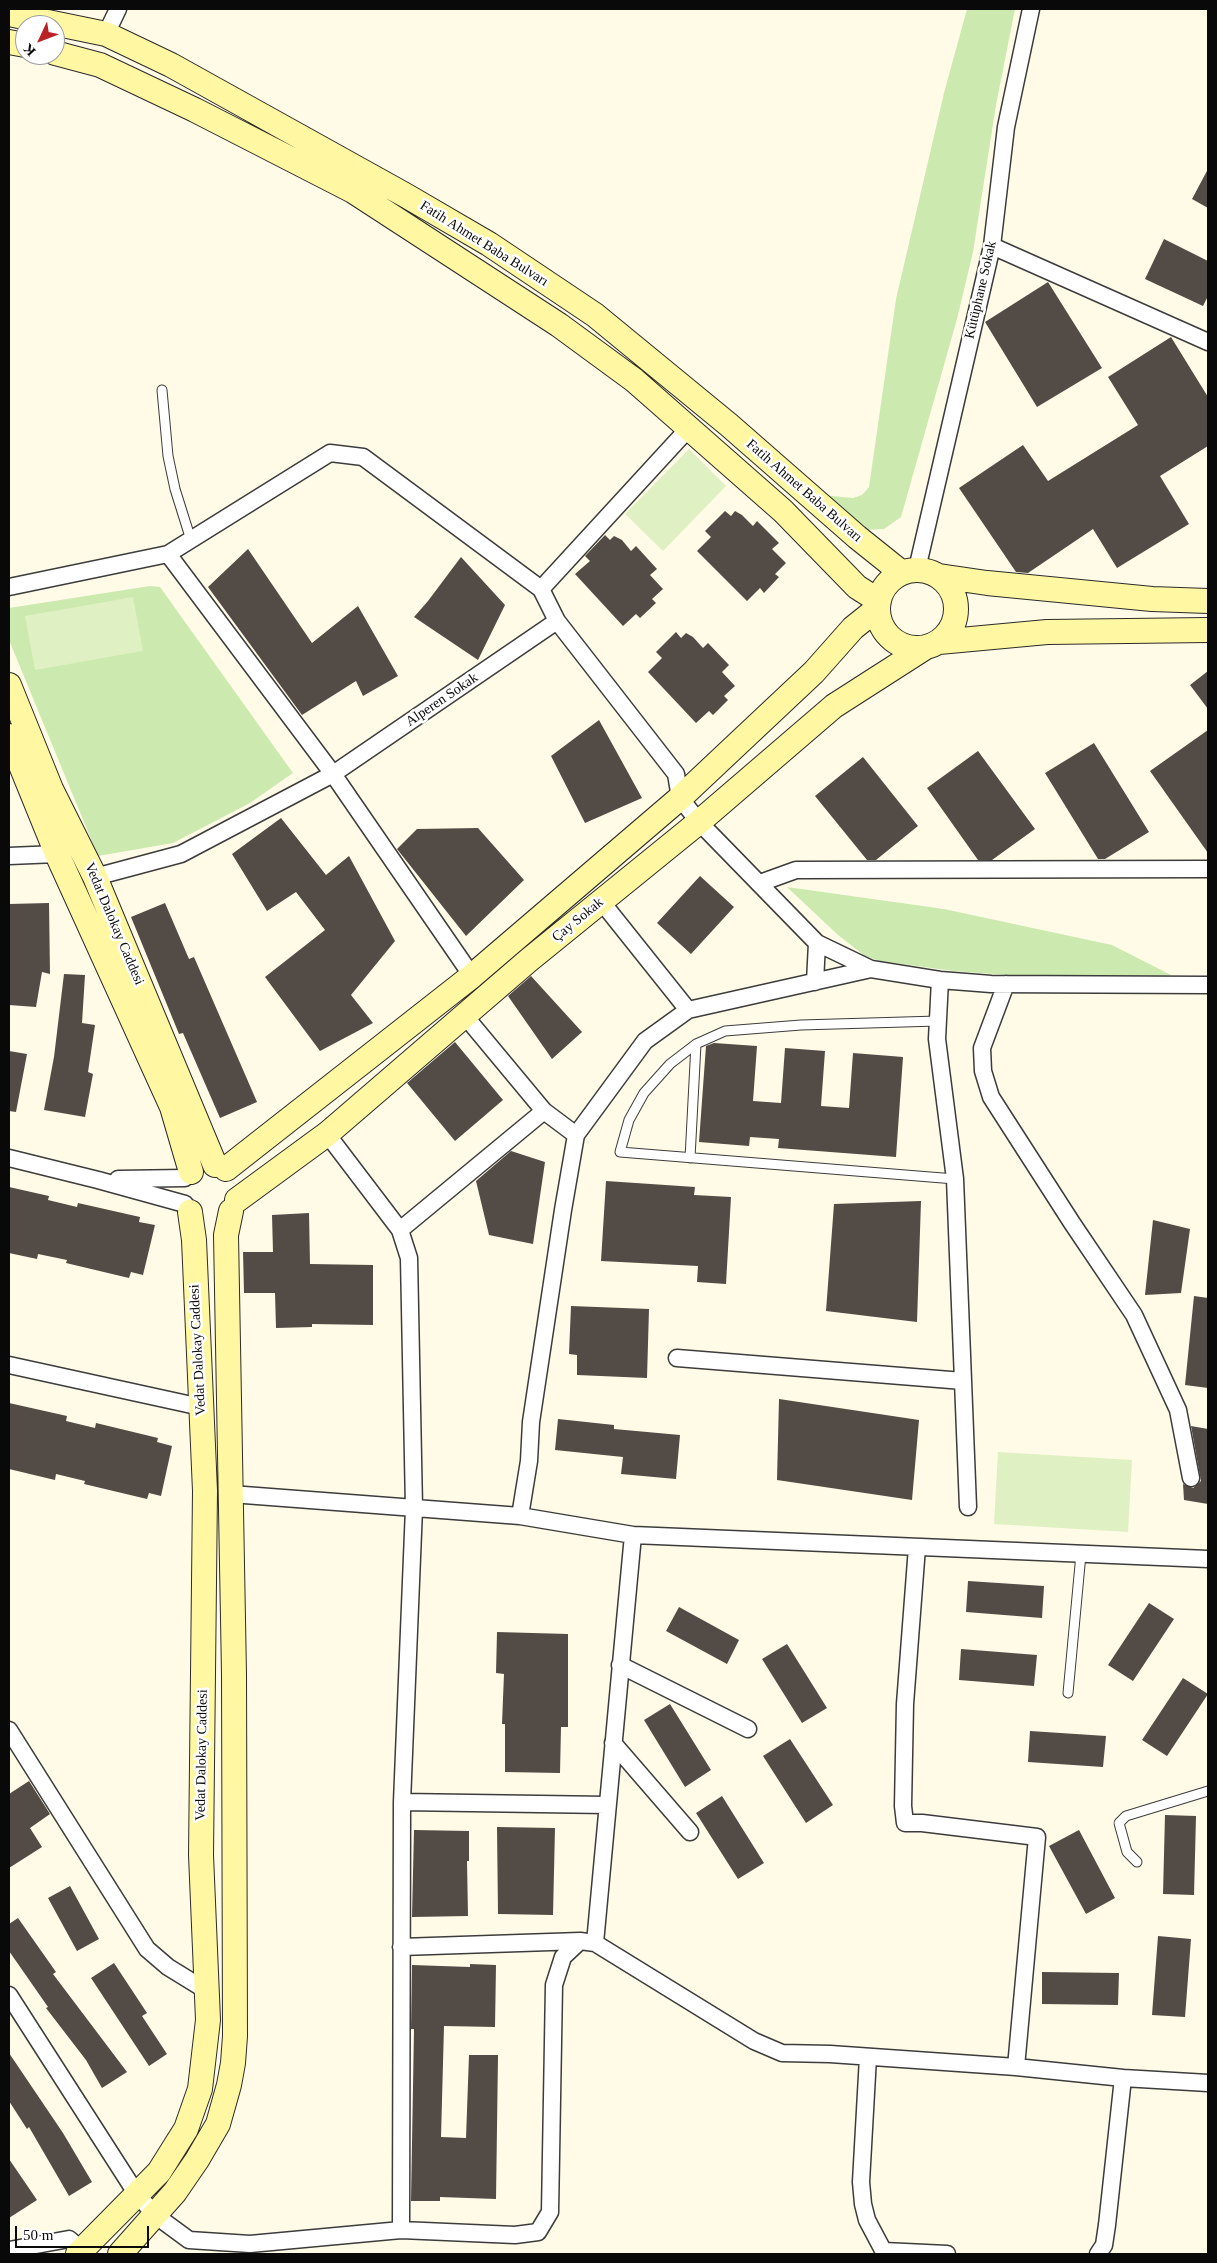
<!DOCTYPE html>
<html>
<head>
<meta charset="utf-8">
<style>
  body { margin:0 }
  #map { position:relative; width:1217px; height:2263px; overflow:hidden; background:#fffbe6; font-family:Georgia,serif }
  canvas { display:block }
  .frame { position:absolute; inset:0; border:10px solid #090909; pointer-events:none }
  .north { position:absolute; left:15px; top:15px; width:50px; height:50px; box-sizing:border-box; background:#fff; border:1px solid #9d9d9d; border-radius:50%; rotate:227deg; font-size:14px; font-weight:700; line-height:20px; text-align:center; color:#090909 }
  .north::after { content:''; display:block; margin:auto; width:18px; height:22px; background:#ba2124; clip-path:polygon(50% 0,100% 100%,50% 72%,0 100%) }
  .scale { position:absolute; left:15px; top:2226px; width:134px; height:22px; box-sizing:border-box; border:2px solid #090909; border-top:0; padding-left:6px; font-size:15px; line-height:18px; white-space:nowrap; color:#090909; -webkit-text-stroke:4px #fff; paint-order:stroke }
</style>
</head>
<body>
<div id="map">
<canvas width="1217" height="2263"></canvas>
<div class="frame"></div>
<div class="north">K</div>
<div class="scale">50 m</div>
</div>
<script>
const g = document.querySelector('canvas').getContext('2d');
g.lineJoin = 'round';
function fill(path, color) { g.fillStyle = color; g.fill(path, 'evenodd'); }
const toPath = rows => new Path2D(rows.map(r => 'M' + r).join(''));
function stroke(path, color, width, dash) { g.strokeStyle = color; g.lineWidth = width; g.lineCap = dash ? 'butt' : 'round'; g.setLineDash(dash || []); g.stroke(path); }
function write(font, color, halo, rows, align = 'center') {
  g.font = font + ' Georgia,serif'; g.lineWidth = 5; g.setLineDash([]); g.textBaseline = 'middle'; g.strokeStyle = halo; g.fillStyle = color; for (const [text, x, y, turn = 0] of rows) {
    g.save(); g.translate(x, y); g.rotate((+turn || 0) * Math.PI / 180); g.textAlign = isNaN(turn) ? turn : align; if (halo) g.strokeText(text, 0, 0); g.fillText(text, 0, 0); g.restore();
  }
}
fill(toPath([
  [967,9,1015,9,996,105,973,252,957,319,901,517,884,529,864,530,822,495,853,498,862,495,869,487,896,299,944,93],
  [150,586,160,587,293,773,250,803,173,843,98,856,9,640,9,608],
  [787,887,944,909,1112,945,1171,975,1154,978,1034,977,954,971,880,961,865,956,838,935]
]), '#cce9b0');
fill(toPath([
  [689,449,726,486,663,551,625,514],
  [133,597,143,651,35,670,25,616],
  [998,1452,1132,1460,1128,1532,994,1524]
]), '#dff0c2');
fill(toPath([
  [1208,169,1208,208,1192,199],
  [1164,239,1208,261,1208,296,1203,306,1145,279],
  [1048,282,1102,368,1037,407,985,322],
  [1171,337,1208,397,1208,446,1160,476,1189,524,1117,568,1093,529,1028,573,1016,572,959,488,1023,445,1048,481,1138,425,1108,377],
  [725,511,731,516,735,511,742,515,753,526,757,521,779,543,772,549,786,563,775,574,779,577,764,593,760,588,747,601,697,551,711,537,705,531],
  [605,535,610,540,614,536,622,540,631,551,636,546,657,569,650,575,663,589,652,599,656,603,640,618,636,614,623,626,575,574,590,561,585,556],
  [248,549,312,643,358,606,398,676,363,696,356,681,302,715,208,587],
  [461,557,505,605,478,660,414,617,428,601],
  [676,632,681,638,686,633,693,637,703,648,708,643,729,665,722,672,735,686,724,696,728,700,713,715,709,711,696,723,648,672,662,658,656,652],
  [1208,671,1208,709,1190,685],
  [599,720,642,798,585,823,551,756],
  [1208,730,1208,853,1150,771],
  [1094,743,1149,832,1105,859,1098,859,1045,773],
  [978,751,1035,829,992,860,978,860,927,788],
  [863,757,918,826,876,860,867,860,815,796],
  [281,818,326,875,349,856,395,941,351,995,373,1023,320,1051,265,977,325,930,296,892,267,911,232,854],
  [478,828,524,880,466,936,397,849,417,829],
  [700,876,734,907,691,954,657,923],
  [49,903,50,974,42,972,36,1007,9,1005,9,904],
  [165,903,189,959,194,957,257,1102,220,1118,183,1033,179,1034,131,917],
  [64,974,85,975,82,1023,95,1025,88,1072,93,1074,85,1117,44,1110,54,1057],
  [531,976,582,1032,552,1059,508,996],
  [455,1042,503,1100,455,1141,407,1083],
  [714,1043,757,1046,753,1101,781,1103,785,1048,825,1051,821,1106,849,1108,853,1053,903,1057,896,1157,778,1148,779,1139,750,1137,749,1146,699,1142,706,1046],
  [9,1051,27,1054,16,1112,9,1111],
  [511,1151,545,1162,533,1244,489,1235,476,1181],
  [606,1181,695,1187,694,1195,731,1197,726,1284,697,1282,698,1266,601,1261],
  [9,1187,49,1196,48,1200,77,1207,78,1203,140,1217,139,1222,155,1225,143,1275,131,1272,129,1278,66,1263,67,1260,38,1254,37,1259,9,1253],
  [921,1201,917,1322,826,1311,834,1204],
  [309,1213,310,1264,373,1265,373,1325,312,1324,312,1327,276,1328,275,1293,244,1293,243,1252,273,1252,272,1215],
  [1153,1220,1190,1229,1181,1293,1145,1295],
  [1194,1296,1208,1298,1208,1388,1185,1385],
  [571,1306,649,1309,647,1378,577,1375,577,1355,569,1354],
  [779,1399,919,1420,912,1500,777,1480],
  [9,1403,67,1416,66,1421,95,1428,96,1423,158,1438,157,1442,172,1446,161,1496,149,1493,147,1499,84,1484,85,1481,56,1474,55,1480,9,1469],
  [558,1419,614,1425,614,1429,680,1435,676,1479,621,1474,623,1457,555,1450],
  [1191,1426,1208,1429,1208,1504,1184,1500,1183,1484,1193,1488,1201,1481],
  [968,1581,1044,1586,1042,1618,966,1612],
  [1149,1603,1174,1619,1133,1681,1108,1665],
  [679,1607,739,1640,727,1664,666,1631],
  [497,1632,568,1634,568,1727,561,1727,560,1773,505,1772,505,1724,502,1724,504,1674,496,1673],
  [787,1644,827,1708,802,1723,762,1659],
  [961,1649,1037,1655,1034,1686,959,1680],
  [1183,1678,1208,1694,1167,1756,1142,1740],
  [670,1704,711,1770,685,1787,644,1720],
  [1030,1731,1106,1736,1103,1767,1028,1762],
  [790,1739,833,1805,806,1823,763,1756],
  [29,1781,50,1814,30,1828,42,1847,9,1868,9,1794],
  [722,1796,764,1863,738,1879,696,1813],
  [1165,1815,1196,1816,1194,1895,1163,1894],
  [497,1827,555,1828,553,1915,498,1914],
  [414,1830,469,1831,469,1861,467,1861,468,1916,412,1917],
  [1079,1830,1115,1898,1086,1914,1049,1846],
  [70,1886,99,1939,77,1951,48,1898],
  [18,1918,56,1972,53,1974,127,2072,102,2088,86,2060,46,2008,48,2007,9,1951,9,1924],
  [1158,1936,1191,1939,1185,2017,1152,2015],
  [114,1963,147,2013,142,2016,167,2054,149,2066,91,1978],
  [470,1964,496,1965,495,2027,444,2026,441,2137,466,2138,469,2055,498,2055,496,2199,440,2197,440,2201,411,2201,414,2029,411,2029,412,1965,470,1967],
  [1042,1972,1119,1973,1118,2005,1042,2004],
  [9,2053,63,2133,92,2182,69,2196,29,2127,27,2129,9,2101],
  [9,2159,37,2200,9,2218]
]), '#524b46');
const lane = toPath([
  [162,390,168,456,175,489,191,540],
  [938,1021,801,1025,725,1031,696,1044,670,1064,644,1093,629,1120,620,1152,955,1179],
  [690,1158,696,1044],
  [1068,1693,1081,1554],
  [1137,1862,1127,1852,1119,1823,1126,1816,1208,1791]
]);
const street = toPath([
  [106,34,118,9],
  [992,246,1208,342],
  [168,554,333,774,472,976],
  [917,569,992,246,1006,127,1031,9],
  [9,587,168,554,330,453,363,457,541,589],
  [557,621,676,774,680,798,699,822,817,943,871,969,940,980,991,984,1208,985],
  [9,856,57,854],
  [95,877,181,854,333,774,557,621,541,589,688,429],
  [760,883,796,870,1208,869],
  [601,901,688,1010],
  [940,980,937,1039,955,1179,968,1507],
  [815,982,817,943],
  [1006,984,982,1048,983,1071,991,1097,1072,1223,1134,1315,1178,1410,1191,1478],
  [465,1016,544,1111],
  [327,1134,400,1230,409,1258,414,1508,402,1802],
  [9,1158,98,1180,185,1204],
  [118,1179,185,1178],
  [400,1230,544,1111,576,1135,645,1041,688,1010,871,969],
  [677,1358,963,1381],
  [9,1365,201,1407],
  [231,1494,520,1516,633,1535,1208,1559],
  [520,1516,529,1461,531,1422,563,1210,576,1135],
  [633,1535,595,1943,754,2041,782,2053,830,2054,1016,2067,1123,2078,1208,2083],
  [917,1547,905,1704,903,1806,905,1823,922,1823,1037,1837,1016,2067],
  [620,1665,748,1729],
  [9,1730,147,1949,168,1967,207,1991],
  [613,1743,690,1832],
  [401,1947,580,1941],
  [9,1995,136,2193,155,2215,189,2240,250,2244,401,2230,515,2235,538,2232,550,2212,554,1985,563,1957,580,1941,595,1943],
  [868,2057,861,2182,863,2204,867,2220,885,2254],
  [401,2230,402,1802,607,1805],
  [9,2250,69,2239,81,2250],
  [884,2251,947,2254],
  [1098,2254,1104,2245,1107,2225,1123,2078]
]);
const secondary = toPath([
  [9,14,106,34,171,65,405,195,489,244,595,315,729,425,857,537,902,573],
  [9,42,25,45],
  [55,53,100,65,195,110,353,191,559,325,634,380,783,511,857,587,879,601],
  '878 609a39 39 0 1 1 78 0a39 39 0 1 1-78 0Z',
  [939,576,987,583,1152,599,1208,601],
  [939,642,1047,632,1208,630],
  [9,685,51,789,95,877,215,1165],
  [9,736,57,854,172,1107,191,1172],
  [226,1169,472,976,680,798,814,672,853,628,878,608],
  [237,1200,327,1134,529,960,699,822,834,706,926,647],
  [78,2254,159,2172,186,2129,200,2089,208,2020,201,1855,205,1491,194,1240,190,1212],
  [120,2254,175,2192,197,2160,218,2124,229,2085,233,2063,235,2036,234,1674,226,1235,231,1211]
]);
stroke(lane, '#3c3c3c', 11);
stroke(street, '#3c3c3c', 19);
stroke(secondary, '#2b2b2b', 26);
stroke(lane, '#fff', 9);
stroke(street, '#fff', 16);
stroke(secondary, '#fff7a1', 24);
write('14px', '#090909', '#fff', [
  ["Fatih Ahmet Baba Bulvarı",484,244,32],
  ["Kütüphane Sokak",981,290,-77],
  ["Fatih Ahmet Baba Bulvarı",804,491,41],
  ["Alperen Sokak",442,700,-34],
  ["Çay Sokak",578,920,-39],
  ["Vedat Dalokay Caddesi",114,924,67],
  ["Vedat Dalokay Caddesi",198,1350,-93],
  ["Vedat Dalokay Caddesi",202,1755,-89]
]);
</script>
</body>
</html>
